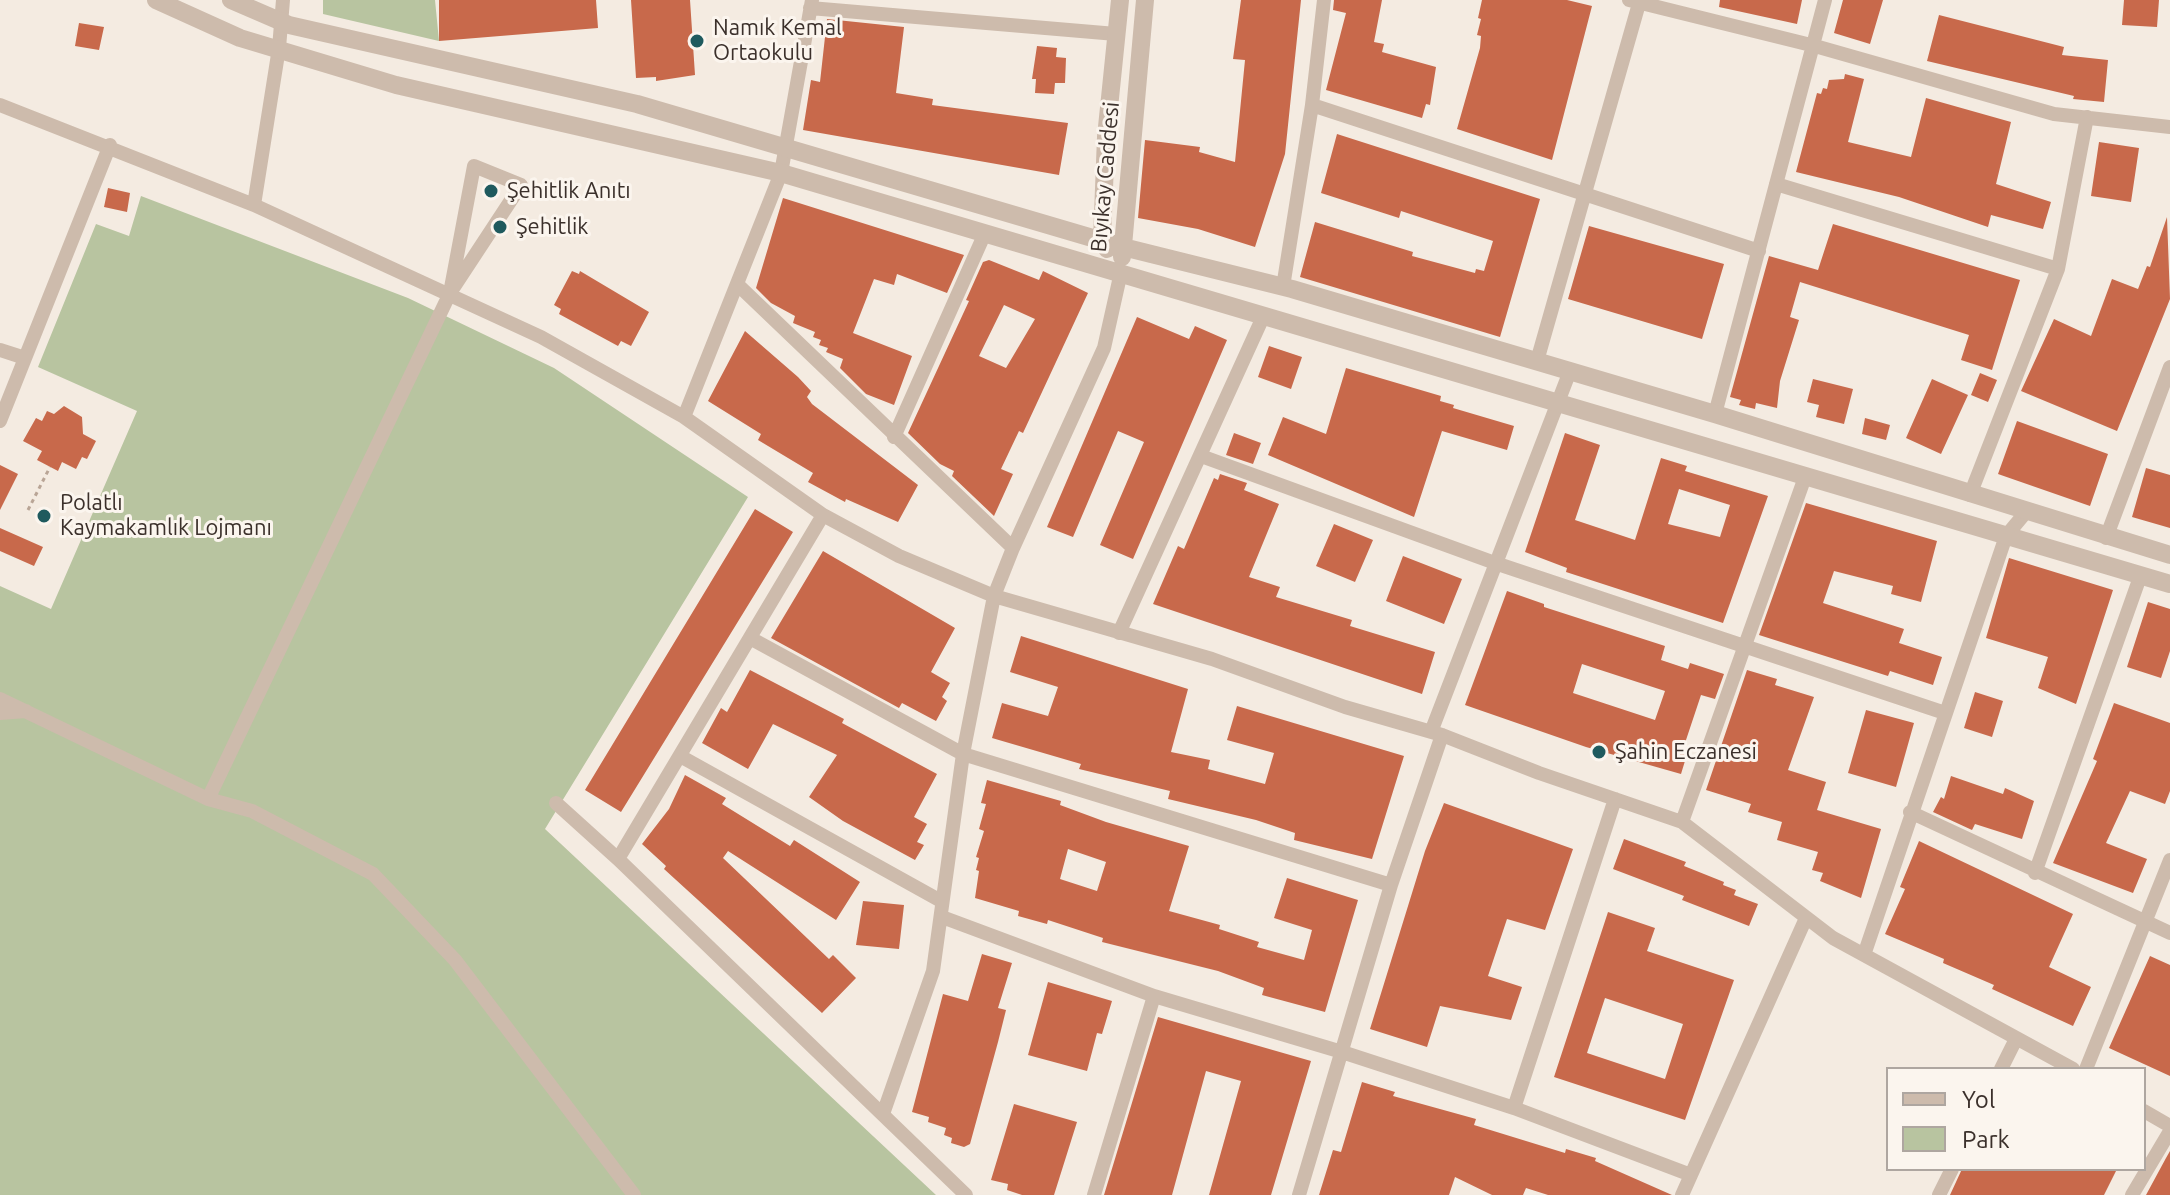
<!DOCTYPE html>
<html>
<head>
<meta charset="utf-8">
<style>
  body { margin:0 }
  #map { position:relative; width:2170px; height:1195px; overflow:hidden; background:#f4ebe1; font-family:Ubuntu,sans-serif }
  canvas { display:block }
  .legend { position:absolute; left:1886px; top:1067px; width:260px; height:104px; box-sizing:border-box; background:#fbf5ee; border:2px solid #aea6a0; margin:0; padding:10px 14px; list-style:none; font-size:24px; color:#3b302b }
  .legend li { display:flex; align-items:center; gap:16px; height:40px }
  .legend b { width:40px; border:2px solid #aea6a0 }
</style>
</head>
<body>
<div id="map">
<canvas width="2170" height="1195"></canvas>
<ul class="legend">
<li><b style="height:10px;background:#cdbbac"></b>Yol</li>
<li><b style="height:22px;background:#b8c4a0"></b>Park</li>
</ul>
</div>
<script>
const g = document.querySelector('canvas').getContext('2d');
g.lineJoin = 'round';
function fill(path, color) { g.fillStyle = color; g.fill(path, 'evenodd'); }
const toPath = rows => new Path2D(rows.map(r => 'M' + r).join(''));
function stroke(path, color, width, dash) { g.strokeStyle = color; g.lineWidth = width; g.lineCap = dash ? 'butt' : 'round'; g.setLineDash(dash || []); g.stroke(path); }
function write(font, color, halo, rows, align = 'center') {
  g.font = font + ' Ubuntu,sans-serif'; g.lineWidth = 6; g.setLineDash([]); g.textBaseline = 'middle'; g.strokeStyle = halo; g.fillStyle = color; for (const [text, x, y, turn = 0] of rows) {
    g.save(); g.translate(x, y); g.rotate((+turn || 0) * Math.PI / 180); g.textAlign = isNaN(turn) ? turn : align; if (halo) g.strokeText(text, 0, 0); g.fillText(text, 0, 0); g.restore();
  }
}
fill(toPath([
  [323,0,435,0,439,41,323,14],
  [141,196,408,298,554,368,748,497,545,829,936,1195,0,1195,0,586,51,609,137,411,38,367,96,224,129,236]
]), '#b8c4a0');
fill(toPath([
  [439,0,596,0,598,28,439,41],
  [631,0,690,0,695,75,656,81,656,77,636,78],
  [1241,0,1301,0,1285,154,1255,247,1198,229,1138,218,1145,140,1200,147,1199,152,1235,162,1245,60,1233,59],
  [1334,0,1382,0,1374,42,1384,44,1382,52,1436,67,1430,105,1426,104,1422,118,1326,90,1346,13,1333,10],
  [1482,0,1567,0,1592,6,1552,160,1457,129,1480,48,1481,36,1477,35,1481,19,1478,18],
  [1720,0,1802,0,1797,24,1719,7],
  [1843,0,1883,0,1870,44,1834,33],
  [2124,0,2159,0,2157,27,2122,25],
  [1939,15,2064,47,2062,55,2108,60,2104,102,2073,99,2074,96,1927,61],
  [827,19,904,27,896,93,933,99,932,105,1068,123,1059,175,803,130,811,80,820,82],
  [79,23,104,27,99,50,75,46],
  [1037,46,1057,48,1056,57,1066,58,1065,83,1055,83,1054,94,1035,93,1036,79,1032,79],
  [1845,74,1864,79,1848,142,1911,157,1926,98,2011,122,1996,184,2051,202,2043,229,1991,215,1988,227,1899,197,1796,172,1817,93,1821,94,1823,88,1827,89,1829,80,1844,79],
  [1337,134,1540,199,1500,337,1300,277,1315,222,1413,252,1412,256,1475,273,1476,269,1484,271,1493,241,1401,211,1399,218,1321,193],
  [2099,142,2139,148,2131,202,2091,196],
  [108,188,130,193,127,212,104,207],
  [783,198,964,255,947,293,897,274,894,285,874,279,853,333,912,356,894,405,866,394,840,368,843,359,826,352,828,348,819,345,821,340,813,337,815,332,793,323,795,316,771,303,756,288],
  [2167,217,2170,299,2117,431,2021,391,2054,319,2091,336,2112,279,2138,289,2147,266,2150,267],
  [1833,224,2020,280,1992,370,1961,360,1969,335,1800,282,1790,317,1799,320,1780,381,1777,408,1756,403,1755,409,1739,405,1741,400,1730,397,1769,256,1818,270],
  [1589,226,1724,264,1702,339,1568,299],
  [989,260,1039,280,1043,271,1088,293,1023,433,1019,431,1001,469,1013,474,994,516,952,476,954,471,940,464,908,433,969,301,966,300,983,262],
  [1004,305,1035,319,1006,368,979,356],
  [572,271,579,274,580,271,649,312,631,346,621,341,618,346,559,314,561,309,554,305],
  [1137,317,1189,339,1195,326,1227,340,1133,559,1100,545,1144,442,1118,431,1073,537,1047,527],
  [745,331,798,377,811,391,807,397,812,404,918,485,898,522,846,499,845,502,808,482,813,473,758,440,761,434,708,401],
  [1269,346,1302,357,1291,389,1258,377],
  [1346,368,1441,396,1440,401,1454,405,1453,408,1514,426,1507,450,1442,431,1414,517,1268,455,1283,417,1326,434],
  [1980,373,1997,380,1988,402,1971,395],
  [1813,379,1853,389,1844,424,1816,417,1819,405,1807,402],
  [1932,379,1968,395,1941,454,1906,438],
  [64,406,82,417,83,434,96,441,87,459,82,457,76,469,62,462,58,471,37,460,42,451,23,441,36,418,42,421,47,411,54,414],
  [1865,418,1890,425,1886,440,1862,434],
  [2017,421,2108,454,2090,506,1998,474],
  [1234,433,1261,443,1253,464,1226,455],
  [1565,433,1600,445,1575,520,1635,540,1661,458,1687,466,1685,471,1768,496,1723,623,1566,572,1567,568,1525,552],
  [1679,489,1730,505,1720,537,1668,524],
  [0,465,18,474,0,510],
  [2146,468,2170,475,2170,528,2132,517],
  [1220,474,1247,483,1244,490,1279,504,1249,577,1280,587,1276,597,1352,620,1350,626,1435,652,1422,694,1153,604,1178,546,1184,549,1214,478,1218,480],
  [1806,503,1937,541,1921,602,1891,594,1893,586,1834,571,1823,603,1904,629,1899,643,1942,657,1933,685,1890,671,1888,676,1759,635],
  [755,509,793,532,621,812,585,790],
  [1334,524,1373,540,1355,582,1316,566],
  [0,528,43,547,34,566,0,551],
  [823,551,955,628,931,672,950,683,942,697,947,701,936,721,902,703,899,708,771,638],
  [1403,556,1462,579,1444,624,1386,601],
  [2009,558,2113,590,2076,704,2038,688,2048,657,1986,638],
  [1507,591,1544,604,1544,607,1665,646,1661,660,1688,669,1690,663,1724,674,1715,699,1701,695,1683,749,1688,751,1681,774,1586,747,1465,705],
  [1582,664,1665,691,1655,720,1573,693],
  [2148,602,2170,609,2170,651,2161,678,2127,667],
  [1021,636,1188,689,1171,752,1210,760,1208,769,1265,784,1274,753,1227,740,1237,706,1404,756,1372,859,1294,840,1295,833,1256,820,1168,799,1170,791,1079,769,1081,764,992,738,1002,703,1048,716,1058,687,1010,672],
  [750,670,844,719,842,723,937,774,914,817,927,824,917,842,924,845,915,860,843,821,809,797,837,755,773,724,748,769,702,743,721,708,727,712],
  [1747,670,1777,679,1775,685,1814,697,1788,770,1826,782,1817,810,1881,829,1861,898,1820,881,1823,873,1812,870,1818,852,1777,840,1782,822,1748,812,1751,804,1706,790],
  [1975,692,2003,701,1992,737,1964,728],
  [2114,703,2170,723,2170,791,2165,804,2130,791,2106,843,2147,859,2133,893,2053,863,2097,761,2093,759],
  [1866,710,1914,723,1896,787,1848,773],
  [685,775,726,798,722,804,790,846,794,840,860,882,836,920,728,851,723,858,829,959,833,955,856,978,822,1013,664,869,666,866,642,844,669,809],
  [1951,776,2003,794,2005,788,2034,801,2022,839,1975,824,1972,830,1933,812,1941,797,1944,799],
  [987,780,1061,801,1060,805,1106,822,1189,846,1169,911,1220,925,1219,929,1259,942,1257,947,1304,960,1312,930,1274,918,1287,878,1358,900,1325,1012,1262,995,1264,988,1218,971,1102,942,1103,938,1048,920,1047,924,1018,916,1019,911,975,898,979,871,976,870,979,858,976,857,984,831,979,829,986,804,981,803],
  [1068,849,1106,862,1097,891,1060,879],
  [1444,803,1573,849,1545,930,1507,919,1488,976,1522,987,1511,1020,1440,1006,1427,1047,1370,1029,1425,851],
  [1624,839,1686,862,1684,866,1724,882,1723,885,1736,890,1734,895,1758,904,1749,926,1682,900,1684,896,1613,869],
  [1919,841,2073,914,2049,967,2091,987,2073,1026,1992,989,1994,985,1943,963,1944,959,1885,934,1905,889,1900,887],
  [863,901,904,905,899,949,856,945],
  [1608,912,1655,928,1647,951,1734,980,1685,1120,1554,1077],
  [1605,998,1683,1024,1665,1079,1587,1053],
  [982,954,1012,963,998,1008,1006,1010,998,1042,970,1144,964,1147,951,1143,952,1138,944,1135,946,1128,928,1122,929,1117,912,1112,943,994,968,1001],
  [2150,956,2170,965,2170,1076,2109,1048],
  [1048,982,1112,1001,1102,1034,1097,1033,1087,1071,1028,1055],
  [1158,1017,1311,1061,1271,1195,1209,1195,1241,1081,1206,1071,1172,1195,1104,1195],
  [1362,1082,1395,1092,1393,1096,1476,1119,1474,1125,1565,1153,1566,1149,1596,1158,1595,1161,1672,1195,1548,1195,1526,1188,1523,1195,1492,1195,1455,1177,1449,1195,1319,1195,1333,1150,1341,1152],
  [1014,1104,1077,1122,1054,1195,1022,1195,1007,1190,1008,1184,991,1180],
  [2170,1151,2170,1195,2146,1195,2166,1158],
  [1962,1169,2117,1169,2104,1195,1950,1195]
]), '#c8694b');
stroke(toPath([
  [28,510,50,467]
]), '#b9a596', 3, [4, 4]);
stroke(toPath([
  [1629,0,1815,46,2054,114,2170,127],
  [810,8,1116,34],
  [0,105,254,205,541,337,684,417,823,515,899,556,994,596,1212,659,1345,707,1442,735,1539,773,1682,822,1833,938,2073,1069],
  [1312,105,1759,251],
  [1776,184,2058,269],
  [254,205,279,48,283,0],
  [737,284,1013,548],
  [1283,287,1312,105,1324,0],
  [0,350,25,358],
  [1537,361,1640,0],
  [1715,414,1825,0],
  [684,417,781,173,812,0],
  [0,421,110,145],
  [894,437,985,233],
  [1201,456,1495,563,1945,713],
  [1970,495,2058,269,2087,117],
  [2106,538,2170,367],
  [1119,633,1263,317],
  [750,638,963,754,1391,885],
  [0,699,208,799,252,811,373,874,455,960,634,1195],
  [0,713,26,711],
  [1431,732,1570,371],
  [680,756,941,901],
  [208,799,450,293,521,185,474,166,450,293],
  [556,803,618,859,966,1195],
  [1910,812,2170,933],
  [1682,822,1805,477],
  [618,859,823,515],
  [2035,873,2140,577],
  [942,917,1154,996,1342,1052,1514,1108,1691,1175],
  [1864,955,2006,536,2026,512],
  [2001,1069,2016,1039],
  [2086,1069,2170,860],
  [1514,1108,1615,799],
  [2144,1111,2170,1126],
  [883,1114,933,971,963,754,994,596,1013,548,1104,348,1121,272],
  [1094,1195,1154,996],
  [1299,1195,1391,885,1442,735],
  [1682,1195,1806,918],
  [1939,1195,1952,1169],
  [2132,1195,2170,1131]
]), '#cdbbac', 14);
stroke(toPath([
  [156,0,240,38,396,85,781,173,2170,584],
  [231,0,289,25,637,104,1123,247,1292,289,1715,414,2170,555],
  [1107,249,1102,240,1106,137,1120,0],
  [1122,257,1145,0]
]), '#cdbbac', 18);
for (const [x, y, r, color] of [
  [697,41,8,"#1f5a5e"],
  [491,191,8,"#1f5a5e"],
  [500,227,8,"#1f5a5e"],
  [44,516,8,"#1f5a5e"],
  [1599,752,8,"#1f5a5e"]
]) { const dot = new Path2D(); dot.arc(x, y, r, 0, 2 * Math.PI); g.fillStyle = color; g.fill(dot); stroke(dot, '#fbf5ee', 3); }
write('22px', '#3b302b', '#fbf5ee', [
  ["Namık Kemal",713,28],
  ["Ortaokulu",713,53],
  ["Şehitlik Anıtı",507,191],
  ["Şehitlik",516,227],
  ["Polatlı",60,503],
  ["Kaymakamlık Lojmanı",60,528],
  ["Şahin Eczanesi",1615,752]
], 'left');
write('22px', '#3b302b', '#fbf5ee', [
  ["Bıyıkay Caddesi",1105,177,-85]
]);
</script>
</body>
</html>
